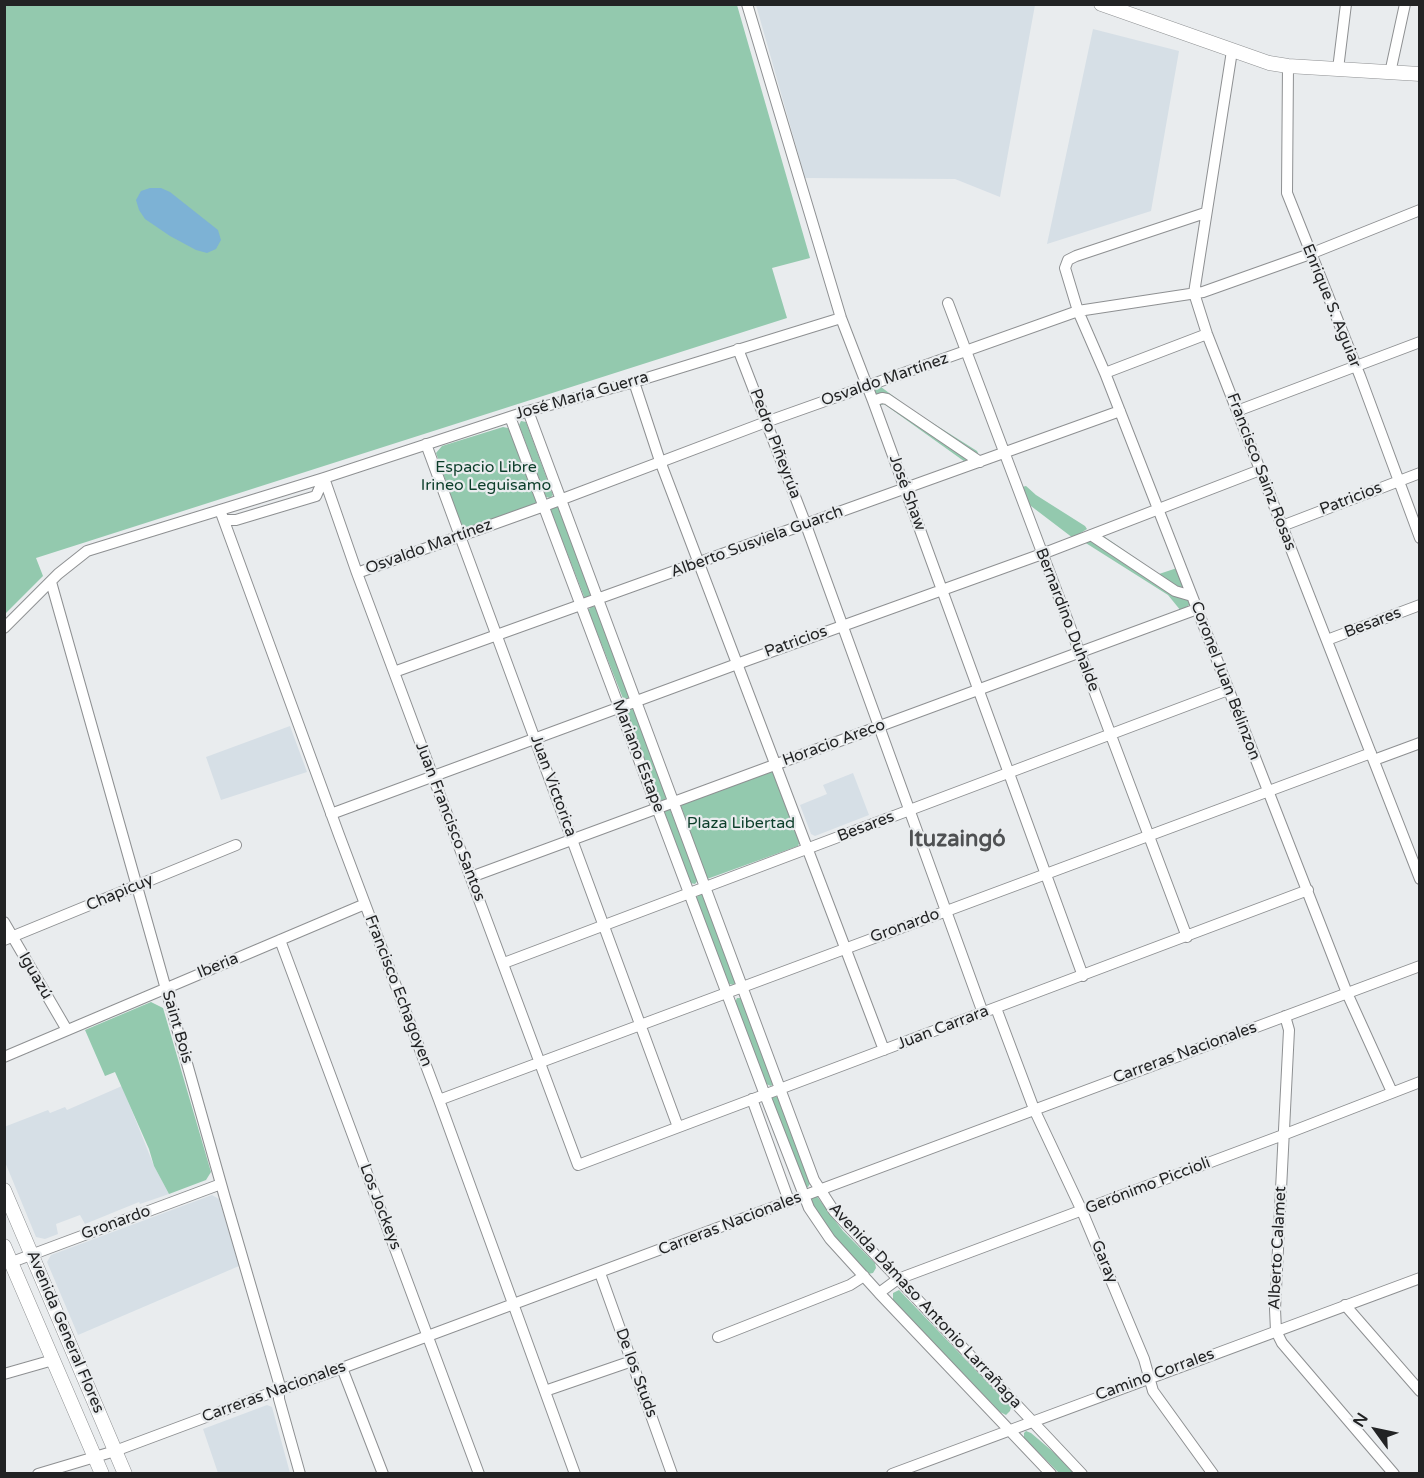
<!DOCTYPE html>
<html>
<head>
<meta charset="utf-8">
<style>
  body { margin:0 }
  #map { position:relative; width:1424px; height:1478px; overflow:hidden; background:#e9ecee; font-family:"Varela Round",sans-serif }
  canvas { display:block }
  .frame { position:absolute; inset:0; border:6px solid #222324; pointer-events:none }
  .north { position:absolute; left:1346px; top:1400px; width:60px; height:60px; -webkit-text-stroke:4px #e9ecee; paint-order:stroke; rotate:303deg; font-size:16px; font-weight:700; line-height:24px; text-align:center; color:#222324 }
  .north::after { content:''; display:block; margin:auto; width:21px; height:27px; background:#222324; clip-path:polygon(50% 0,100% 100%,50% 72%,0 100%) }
</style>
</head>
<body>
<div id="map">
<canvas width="1424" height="1478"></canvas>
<div class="frame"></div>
<div class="north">N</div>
</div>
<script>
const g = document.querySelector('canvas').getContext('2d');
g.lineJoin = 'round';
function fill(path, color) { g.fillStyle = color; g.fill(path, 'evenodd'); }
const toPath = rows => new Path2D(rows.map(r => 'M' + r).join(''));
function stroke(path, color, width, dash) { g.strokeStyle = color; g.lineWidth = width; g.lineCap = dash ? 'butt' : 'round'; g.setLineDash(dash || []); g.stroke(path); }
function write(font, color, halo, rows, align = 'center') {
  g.font = font + ' "Varela Round",sans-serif'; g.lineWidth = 4.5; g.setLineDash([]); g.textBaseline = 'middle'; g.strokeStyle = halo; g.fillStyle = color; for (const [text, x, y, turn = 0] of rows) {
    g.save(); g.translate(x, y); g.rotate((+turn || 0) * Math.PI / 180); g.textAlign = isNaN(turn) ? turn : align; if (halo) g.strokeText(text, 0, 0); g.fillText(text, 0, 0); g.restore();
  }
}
fill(toPath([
  [756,5,1035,5,1000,197,955,179,805,178],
  [1093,29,1179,51,1151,211,1047,244],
  [290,726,307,772,221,800,206,757],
  [853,773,869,815,815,836,811,834,800,805,827,794,823,785],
  [122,1086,154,1166,169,1194,140,1204,139,1202,85,1224,80,1215,56,1224,58,1234,45,1239,36,1237,5,1162,4,1127,48,1110,50,1113,65,1107,67,1110],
  [212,1195,219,1199,239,1266,78,1335,47,1262,51,1255],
  [267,1405,272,1407,290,1473,218,1473,203,1429]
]), '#d6dfe6');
fill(toPath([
  [5,5,737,5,810,258,772,268,787,318,36,558,43,576,5,614],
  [877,384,912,410,977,451,980,457,968,464,884,404,877,406,873,395,874,387],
  [521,421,526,422,553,495,550,498,546,497,519,425],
  [503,427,508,428,511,432,537,504,468,529,465,529,461,525,436,453,442,446],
  [1026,486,1036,495,1085,526,1087,529,1073,538,1027,503,1022,487],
  [558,506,591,595,585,599,550,509],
  [1099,533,1159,574,1177,568,1190,601,1189,605,1181,611,1168,595,1081,540],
  [592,606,596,607,629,697,624,701,588,610],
  [634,707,667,797,664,801,660,800,626,710],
  [768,770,773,771,800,841,798,846,707,879,681,806,683,803],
  [670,809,698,880,695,884,690,883,664,813,666,810],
  [698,895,704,895,735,983,734,985,729,984,696,899],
  [737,998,741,998,773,1084,771,1086,766,1084,735,1002],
  [151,1002,163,1008,211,1172,206,1180,169,1194,154,1166,149,1149,115,1072,105,1076,85,1030],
  [772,1096,778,1097,811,1182,808,1187,806,1188,771,1099],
  [816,1195,843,1231,875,1263,876,1268,873,1273,868,1274,840,1245,811,1203,813,1196],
  [899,1290,1011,1407,1010,1411,1006,1415,1000,1412,893,1300,893,1293],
  [1026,1431,1031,1433,1058,1456,1075,1473,1059,1473,1024,1438,1024,1433]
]), '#93c9ae');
fill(toPath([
  [150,188,161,188,170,192,218,230,221,240,216,249,207,253,196,250,170,236,145,219,139,210,136,200,141,191]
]), '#7db2d5');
const minor = toPath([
  [747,4,841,318,873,401,1083,976],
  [1232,51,1194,293,1207,334,1420,879],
  [1288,66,1287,193,1360,376,1420,538],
  [1338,69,1346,4],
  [1390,73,1405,4],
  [1205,213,1076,256,1068,260,1065,268,1078,311,1105,373,1347,993,1392,1092],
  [948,303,1187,937],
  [738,349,806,525,983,1013],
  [1105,373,1207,334],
  [634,382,660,461,884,1050],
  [873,401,882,398,887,399,980,462],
  [528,411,814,1180,834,1211,1082,1474],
  [1237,411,1420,342],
  [510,417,765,1095,809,1208,830,1239,879,1293,1051,1474],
  [426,444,678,1127],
  [324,478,357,573,578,1165,1308,890],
  [220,510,339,835,439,1100,575,1474],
  [224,520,236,520,316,496,324,478],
  [1282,526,1420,473],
  [1091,535,1175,591,1192,596],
  [357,573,544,506,766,422,1078,311,1203,292,1310,254,1420,210],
  [51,582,225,1198,279,1383,279,1399,300,1474],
  [4,628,58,574,87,551,324,478,528,411,634,382,841,318],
  [1327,640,1420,605],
  [394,672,1120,411],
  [1374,760,1420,743],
  [331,814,737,664,1042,554,1260,470],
  [471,877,1197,609],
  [4,922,67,1030],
  [4,940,236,845],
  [280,940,479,1474],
  [504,963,1228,690],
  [996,1008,1034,1109,1082,1211,1144,1359,1153,1391,1213,1474],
  [1285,1016,1289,1030,1275,1309,1276,1331,1282,1343,1394,1474],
  [4,1057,365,904],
  [752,1099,789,1201],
  [439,1100,1371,753],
  [12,1262,221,1184],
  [600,1273,672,1474],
  [879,1293,898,1279,1283,1135,1420,1082],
  [1345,1305,1420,1391],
  [718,1337,850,1285,864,1276],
  [342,1368,383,1474],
  [4,1374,53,1360],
  [545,1391,632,1361],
  [38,1474,115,1451,265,1395,342,1368,1420,966],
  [892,1474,1420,1278]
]);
const major = toPath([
  [1101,4,1269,63,1288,66,1420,74],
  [4,1190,125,1474],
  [4,1246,102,1474]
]);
stroke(minor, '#8e9092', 12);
stroke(major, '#8e9092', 15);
stroke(minor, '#fff', 10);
stroke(major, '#fff', 14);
write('16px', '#222324', '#e9ecee', [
  ["Enrique S. Aguiar",1331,306,68],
  ["Osvaldo Martínez",885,380,-19],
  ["José María Guerra",582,396,-16],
  ["Pedro Piñeyrúa",775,444,69],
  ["Francisco Sainz Rosas",1261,472,69],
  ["José Shaw",907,493,70],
  ["Patricios",1351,499,-21],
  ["Alberto Susviela Guarch",757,542,-20],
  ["Osvaldo Martínez",429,547,-20],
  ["Bernardino Duhalde",1067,620,69],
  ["Besares",1373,623,-21],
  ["Patricios",796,642,-20],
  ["Coronel Juan Bélinzon",1225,681,69],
  ["Horacio Areco",834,743,-20],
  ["Mariano Estape",638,756,69],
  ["Juan Victorica",553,786,70],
  ["Juan Francisco Santos",450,822,69],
  ["Besares",866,827,-21],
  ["Chapicuy",120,893,-23],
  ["Gronardo",905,926,-20],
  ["Iberia",218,966,-22],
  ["Iguazú",35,976,60],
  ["Francisco Echagoyen",398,991,69],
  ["Saint Bois",177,1027,74],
  ["Juan Carrara",943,1028,-21],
  ["Carreras Nacionales",1185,1053,-20],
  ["Gerónimo Piccioli",1148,1186,-21],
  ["Los Jockeys",380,1207,69],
  ["Gronardo",116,1223,-20],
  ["Carreras Nacionales",730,1224,-21],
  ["Alberto Calamet",1278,1248,-87],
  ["Garay",1104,1262,67],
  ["Avenida Dámaso Antonio Larrañaga",925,1306,47],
  ["Avenida General Flores",65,1332,67],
  ["De los Studs",636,1373,70],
  ["Camino Corrales",1155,1375,-20],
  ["Carreras Nacionales",274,1392,-20]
]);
write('16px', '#0c3e2a', '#e9ecee', [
  ["Espacio Libre",486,468],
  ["Irineo Leguisamo",486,486],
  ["Plaza Libertad",741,824]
]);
write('bold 22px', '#4f5153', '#e9ecee', [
  ["Ituzaingó",957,840]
]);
</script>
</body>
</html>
